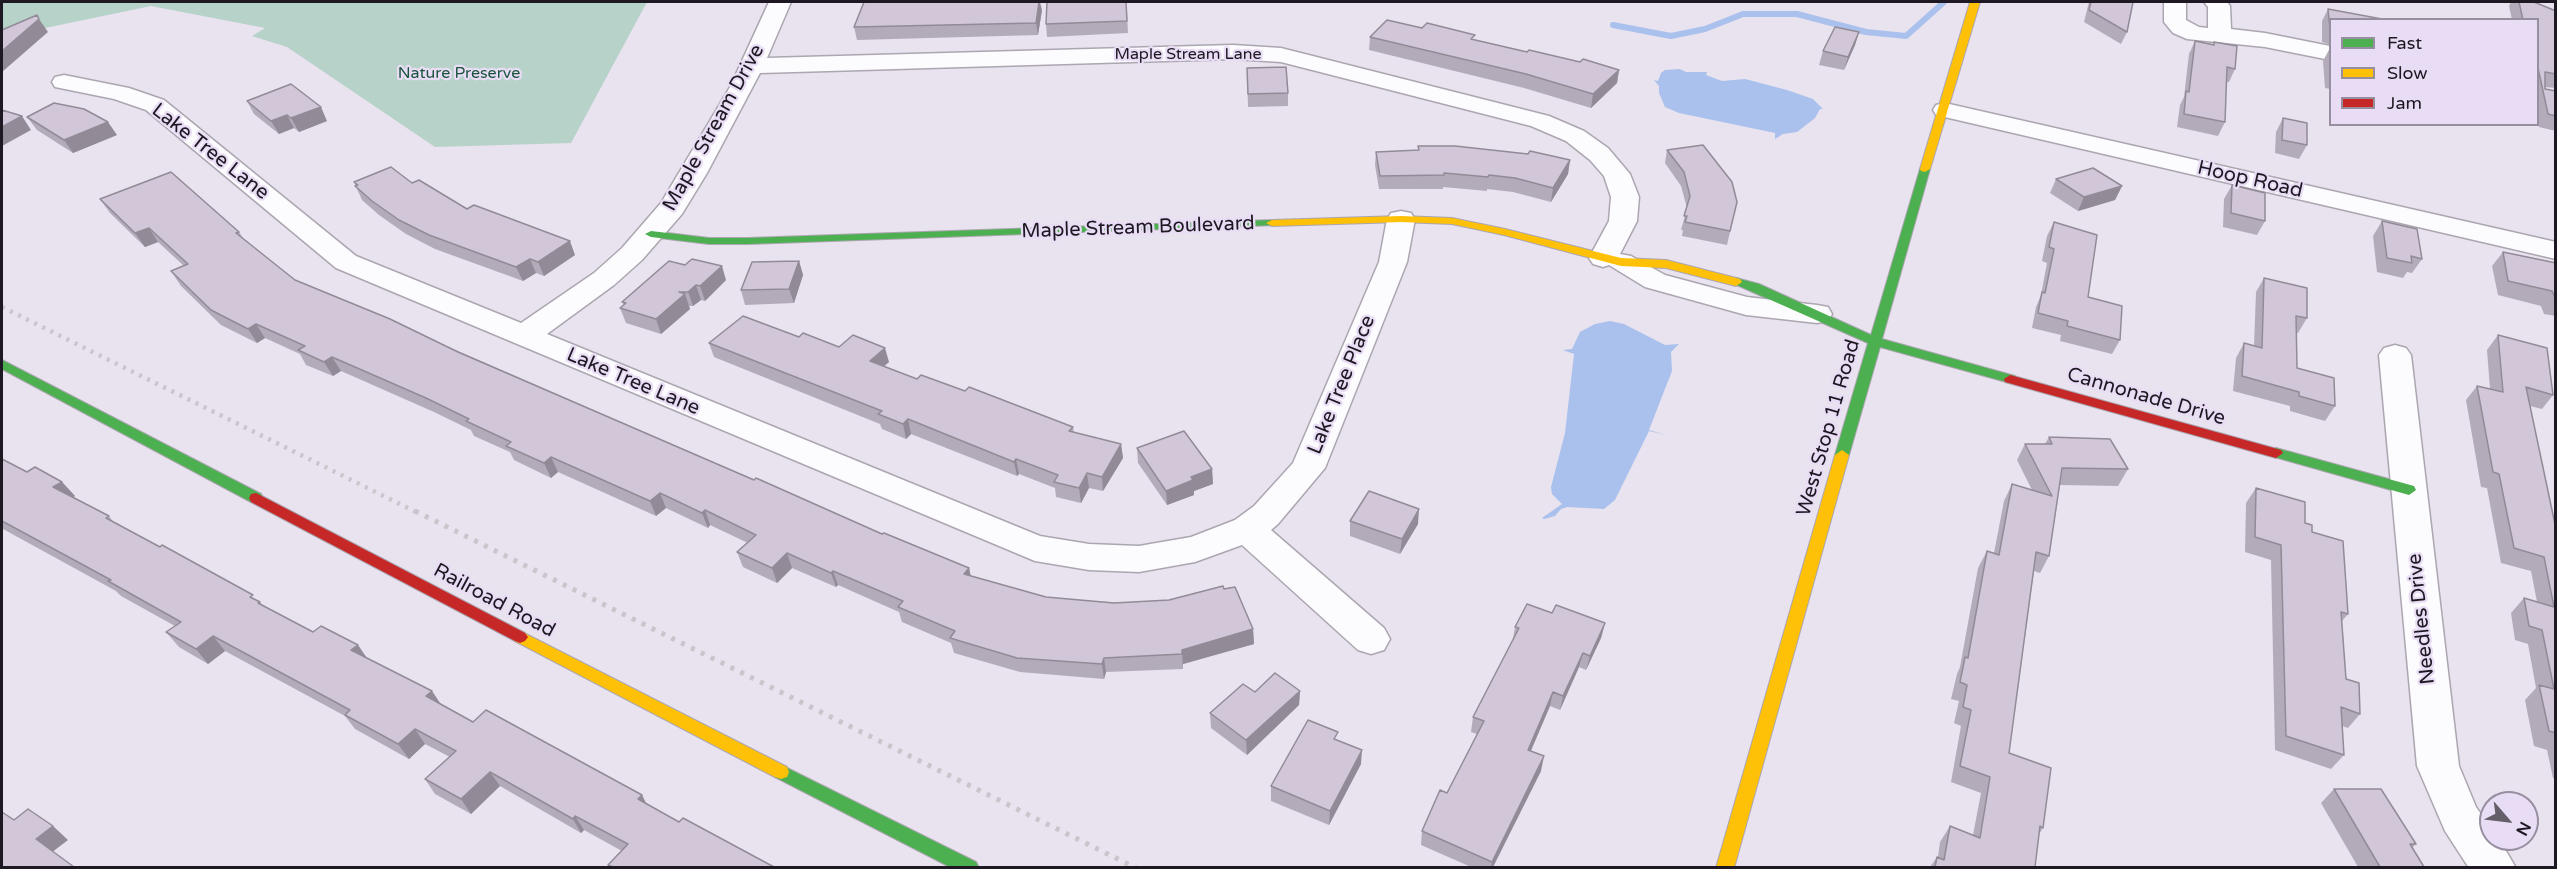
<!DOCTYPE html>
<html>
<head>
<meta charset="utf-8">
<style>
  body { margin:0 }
  #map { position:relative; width:2557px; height:869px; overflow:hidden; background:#e9e2ef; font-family:"Varela Round",sans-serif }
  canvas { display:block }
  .frame { position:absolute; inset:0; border:3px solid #1d1821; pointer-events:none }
  .legend { position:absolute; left:2329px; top:18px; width:210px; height:108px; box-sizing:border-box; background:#e9dcf5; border:2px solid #978ea0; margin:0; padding:8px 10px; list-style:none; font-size:18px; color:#1d1821 }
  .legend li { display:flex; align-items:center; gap:12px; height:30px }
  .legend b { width:30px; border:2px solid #978ea0 }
  .north { position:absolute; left:2479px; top:791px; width:60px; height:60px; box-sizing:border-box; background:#e9dcf5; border:2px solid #978ea0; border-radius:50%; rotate:118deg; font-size:16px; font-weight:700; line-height:24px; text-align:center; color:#1d1821 }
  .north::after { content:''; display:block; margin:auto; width:21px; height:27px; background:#645f69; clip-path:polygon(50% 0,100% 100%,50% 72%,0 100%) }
</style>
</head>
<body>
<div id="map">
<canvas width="2557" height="869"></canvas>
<div class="frame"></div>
<ul class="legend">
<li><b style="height:8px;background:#4caf50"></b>Fast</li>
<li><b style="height:8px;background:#ffc107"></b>Slow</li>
<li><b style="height:8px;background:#c62828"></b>Jam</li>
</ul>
<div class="north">N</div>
</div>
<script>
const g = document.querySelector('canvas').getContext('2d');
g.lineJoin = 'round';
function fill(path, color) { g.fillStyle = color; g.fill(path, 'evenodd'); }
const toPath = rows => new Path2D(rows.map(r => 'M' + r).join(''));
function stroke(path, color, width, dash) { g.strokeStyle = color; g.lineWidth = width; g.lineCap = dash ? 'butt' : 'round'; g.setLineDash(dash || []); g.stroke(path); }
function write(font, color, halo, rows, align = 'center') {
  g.font = font + ' "Varela Round",sans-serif'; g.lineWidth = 4.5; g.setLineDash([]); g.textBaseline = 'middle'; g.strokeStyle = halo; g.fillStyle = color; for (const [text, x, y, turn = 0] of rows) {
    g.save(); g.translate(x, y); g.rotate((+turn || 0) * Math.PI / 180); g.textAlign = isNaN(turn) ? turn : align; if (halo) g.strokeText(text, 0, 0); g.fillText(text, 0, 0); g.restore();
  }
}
fill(toPath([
  [2,2,647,2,571,143,435,147,287,47,252,36,265,28,151,6,2,37]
]), '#b7d2c9');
fill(toPath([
  [1680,69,1686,72,1707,72,1706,75,1722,81,1745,79,1787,90,1813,99,1823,109,1820,109,1815,118,1797,132,1783,134,1775,139,1775,133,1679,113,1665,107,1659,93,1659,86,1654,80,1658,81,1661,73,1665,70],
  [1610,321,1624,324,1665,345,1679,344,1671,352,1672,371,1649,430,1666,435,1649,431,1615,500,1604,509,1567,507,1561,509,1555,516,1544,519,1542,518,1562,504,1552,494,1551,487,1565,433,1574,354,1563,350,1572,349,1580,332,1595,324]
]), '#a9c1ec');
stroke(toPath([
  [1613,25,1671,36,1705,29,1743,14,1797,14,1866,32,1906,36,1944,2]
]), '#a9c1ec', 6);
const street = toPath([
  [769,2,791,2,767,58,1233,45,1281,48,1549,116,1584,131,1608,148,1630,174,1639,197,1637,221,1620,254,1631,256,1665,275,1747,297,1817,305,1828,307,1832,314,1828,321,1817,323,1746,315,1645,287,1609,265,1603,267,1593,264,1589,258,1609,221,1611,197,1604,176,1590,160,1566,141,1531,126,1281,62,1233,59,760,73,707,173,682,214,642,260,614,285,547,334,1040,536,1089,544,1139,546,1191,537,1235,520,1254,506,1293,463,1379,262,1387,219,1391,213,1401,211,1411,213,1415,219,1407,262,1325,468,1278,524,1271,530,1384,628,1390,639,1384,650,1371,654,1358,650,1242,545,1195,562,1139,572,1089,570,1035,561,336,268,146,110,114,99,55,87,52,82,55,77,64,75,129,88,164,100,356,256,521,323,594,273,622,248,661,203,730,87,769,2],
  [2164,2,2186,2,2186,20,2199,27,2208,28,2208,7,2204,2,2227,2,2230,6,2231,29,2265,33,2330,46,2330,60,2265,47,2187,39,2173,33,2164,22,2164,2],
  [1945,103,2556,242,2556,259,1936,115,1933,110,1936,105,1945,103],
  [2395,345,2406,348,2411,355,2459,766,2476,807,2491,828,2491,839,2499,839,2516,868,2469,868,2445,831,2417,766,2379,355,2384,348,2395,345]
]);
const fast = toPath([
  [1925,166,1930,169,1882,339,2015,376,2016,379,2010,383,1880,347,1849,455,1842,460,1837,458,1835,455,1868,343,1730,282,1736,278,1759,284,1871,335,1920,169,1925,166],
  [1272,220,1276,221,1276,225,748,244,709,244,651,237,645,234,651,231,709,238,748,238,1272,220],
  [2,360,261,494,263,498,261,502,251,502,2,369,2,360],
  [2276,448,2414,486,2416,490,2409,495,2271,456,2269,453,2271,450,2276,448],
  [781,765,976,862,979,868,952,868,775,777,773,772,775,767,781,765]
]);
const slow = toPath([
  [1970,2,1980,2,1930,169,1925,172,1921,171,1920,169,1970,2],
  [1401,216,1452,218,1505,229,1621,258,1666,260,1740,279,1742,282,1736,286,1666,268,1621,266,1504,235,1452,224,1401,222,1272,226,1266,223,1272,220,1401,216],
  [1842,450,1849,455,1734,868,1716,868,1835,455,1842,450],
  [520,631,787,767,789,772,787,777,781,779,775,777,515,641,512,637,515,633,520,631]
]);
const jam = toPath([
  [2010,375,2281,450,2283,453,2276,458,2005,382,2004,379,2010,375],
  [256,493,525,633,528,637,525,641,520,643,515,641,251,502,249,498,251,494,256,493]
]);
stroke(street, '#aba6b0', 3);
stroke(fast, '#aba6b0', 2);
stroke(slow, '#aba6b0', 2);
stroke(jam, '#aba6b0', 2);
fill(street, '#fcfbfd');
fill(fast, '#4caf50');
fill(slow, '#ffc107');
fill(jam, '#c62828');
stroke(toPath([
  [2,307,418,513]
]), '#c8c6ca', 4.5, [3, 6]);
stroke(toPath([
  [415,511,1136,868]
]), '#c8c6ca', 5, [4, 7]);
fill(toPath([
  [2089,2,2133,2,2127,32,2121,44,2084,22],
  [2511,2,2534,2,2556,11,2556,88,2545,87,2545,89,2556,91,2556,131,2539,127,2538,121,2538,20,2512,20,2509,6],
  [2328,9,2331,20,2331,45,2322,42,2322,21],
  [1042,10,1038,35,857,40,854,27],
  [1127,13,1128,33,1047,37,1046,24],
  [1422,28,1527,52,1619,70,1617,83,1591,108,1524,88,1369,50,1370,37],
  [1859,32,1855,45,1844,70,1819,65,1823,51],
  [2195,41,2213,44,2214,42,2235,69,2229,82,2226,82,2225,122,2218,136,2177,127,2180,105,2184,97,2189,54],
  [2330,48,2331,48,2331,89,2325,88,2323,61],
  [1247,68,1288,93,1288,106,1248,107],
  [247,101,327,121,299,132,294,128,279,134,254,114],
  [27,117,117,135,73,153,37,130],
  [2283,118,2307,145,2299,159,2275,153,2276,132],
  [1418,146,1570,160,1568,174,1551,202,1513,192,1487,189,1487,191,1443,187,1443,189,1379,189,1375,165,1376,152,1418,150],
  [1667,150,1737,202,1727,245,1682,236,1683,230,1681,230,1687,208,1681,186,1665,163],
  [2056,179,2122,186,2115,200,2078,211,2050,193],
  [354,182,412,183,467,209,575,255,544,276,536,273,523,281,435,249,406,234,379,215,362,200],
  [2232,185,2265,221,2257,235,2223,227,2224,199],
  [100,199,239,232,243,238,295,280,754,480,882,534,969,568,971,576,1046,597,1114,603,1169,600,1224,589,1253,629,1254,644,1183,664,1183,669,1106,672,1104,679,1020,672,954,653,951,643,902,622,899,612,838,585,836,587,792,568,777,583,743,567,737,552,748,543,710,525,708,528,666,508,656,516,558,472,551,478,514,460,510,452,474,436,471,430,434,412,341,371,333,376,306,365,300,354,265,338,257,343,221,325,181,286,171,271,184,266,158,242,145,247,110,213],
  [2382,221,2422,259,2412,273,2407,272,2403,278,2377,272,2373,236],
  [2054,222,2088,297,2120,340,2112,354,2060,341,2061,335,2032,328,2036,307,2041,295,2047,263,2042,261,2047,236],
  [2503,252,2556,263,2556,316,2544,314,2541,306,2498,295,2492,266],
  [669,261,726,280,705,301,701,300,693,306,689,306,690,309,661,334,626,323,620,308,624,305,622,302],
  [799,261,803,275,794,303,745,305,741,290],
  [2264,278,2307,318,2298,333,2297,333,2297,368,2335,406,2325,421,2290,411,2290,406,2233,391,2236,358,2244,343,2254,346,2256,292],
  [2498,335,2553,395,2542,409,2530,406,2556,529,2556,779,2553,778,2547,750,2534,746,2525,700,2536,688,2528,644,2515,640,2511,613,2524,598,2537,602,2531,571,2501,563,2487,488,2481,487,2466,400,2477,386,2490,389,2487,350],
  [709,343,839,347,889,362,884,366,917,379,965,391,1073,427,1074,433,1121,444,1123,458,1103,491,1089,488,1081,503,1056,497,1055,488,1019,474,1017,476,911,434,906,439,882,429,880,424,714,357],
  [2049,437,2128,469,2118,486,2060,485,2049,556,2040,573,2034,571,2009,753,2043,828,2039,834,2035,867,1930,867,1937,857,1938,857,1940,842,1950,826,1973,835,1981,793,1951,782,1961,726,1954,723,1959,701,1951,699,1957,674,1960,667,1978,568,1987,551,1994,553,2004,501,2012,484,2032,490,2017,460,2025,444,2045,444],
  [1137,448,1212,469,1213,484,1194,491,1194,495,1167,505,1138,463],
  [2,459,27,472,62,482,75,496,73,498,109,516,114,523,260,602,262,605,313,632,358,645,367,658,432,691,441,705,473,722,642,795,646,804,679,822,774,867,610,867,608,865,622,851,584,830,581,833,500,786,471,814,435,794,425,779,450,757,425,744,409,759,355,729,345,716,225,651,208,664,179,647,166,632,175,626,121,596,116,591,3,529,2,530],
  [2256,488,2305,523,2312,532,2348,614,2342,621,2346,679,2360,714,2348,728,2342,726,2344,755,2331,769,2275,750,2271,560,2245,552,2246,503],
  [1350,521,1418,524,1400,554,1350,536],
  [1552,613,1605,623,1601,638,1586,670,1579,667,1560,710,1550,706,1531,751,1541,771,1493,867,1471,867,1421,845,1422,831,1447,793,1477,734,1471,732,1473,717,1513,639,1515,627],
  [1300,691,1299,705,1247,755,1211,728,1210,713,1255,692],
  [1338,740,1361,764,1329,825,1271,801,1271,786],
  [2334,789,2416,844,2412,848,2424,867,2358,867,2321,803]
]), '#b4abba');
fill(toPath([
  [1039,2,1040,2,1042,10,1038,35,1036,23],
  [39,19,48,32,2,72,2,51],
  [1859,32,1855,45,1844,70,1848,57],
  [1619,70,1617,83,1591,108,1593,94],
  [321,107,327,121,299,132,291,118],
  [287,115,294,128,279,134,271,121],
  [22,116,31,130,2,146,2,127],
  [108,122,117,135,73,153,64,140],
  [1570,160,1568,174,1551,202,1553,188],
  [2122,186,2115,200,2078,211,2084,197],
  [149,228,158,242,145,247,135,233],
  [570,241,575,255,544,276,538,262],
  [530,259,536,273,523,281,516,267],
  [799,261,803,275,794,303,789,289],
  [722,266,726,280,705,301,700,286],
  [696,285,701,300,693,306,688,292],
  [685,294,690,309,661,334,656,319],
  [256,324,265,338,257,343,248,329],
  [885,348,889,362,874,375,870,361],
  [332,357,341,371,333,376,324,362],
  [908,419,911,434,906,439,903,424],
  [1121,444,1123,458,1103,491,1102,477],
  [551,457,558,472,551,478,544,463],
  [1016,459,1019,474,1017,476,1014,462],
  [1212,469,1213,484,1194,491,1194,495,1167,505,1166,491,1191,477],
  [1087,473,1089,488,1081,503,1079,488],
  [62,482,75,496,65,502,53,487],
  [660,493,666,508,656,516,650,501],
  [1419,509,1418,524,1400,554,1402,539],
  [705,510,710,525,708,528,702,513],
  [787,553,792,568,777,583,772,568],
  [969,568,972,583,964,574],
  [833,571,838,585,836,587,831,573],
  [1605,623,1601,638,1586,670,1590,656],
  [1253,629,1254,644,1183,664,1183,669,1182,650],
  [213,636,225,651,208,664,196,649],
  [358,645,368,660,351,650],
  [1583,653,1579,667,1560,710,1563,696],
  [1104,658,1106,672,1104,679,1102,664],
  [432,691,442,706,426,696],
  [1300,691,1299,705,1247,755,1246,740],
  [1553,692,1550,706,1525,764,1528,750],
  [415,729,425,744,409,759,398,744],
  [1362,750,1361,764,1329,825,1330,811],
  [1544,756,1541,771,1493,867,1491,867,1492,862],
  [490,772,500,786,471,814,461,799],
  [642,795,649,809,638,799],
  [575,816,584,830,581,833,573,819],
  [53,826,68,840,51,853,36,839]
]), '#928b97');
const building = toPath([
  [864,2,1039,2,1036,23,854,27,864,2],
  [1047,2,1126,2,1127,21,1046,24,1047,2],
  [2091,2,2133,2,2127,32,2089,10,2091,2],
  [2519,2,2534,2,2556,11,2556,74,2545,72,2545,89,2556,91,2556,116,2548,114,2538,68,2538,20,2523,20,2519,2],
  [2328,9,2382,19,2382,20,2331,20,2331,30,2330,29,2328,9],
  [37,15,39,19,2,51,2,30,37,15],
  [1387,20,1422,28,1427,23,1475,35,1471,39,1527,52,1529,50,1580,62,1583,59,1619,70,1593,94,1526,74,1370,37,1387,20],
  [1835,27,1859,32,1848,57,1823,51,1835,27],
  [2195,41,2214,45,2214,42,2237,46,2235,69,2227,67,2225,122,2184,114,2186,91,2189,92,2195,41],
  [1286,67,1288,93,1248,94,1247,68,1286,67],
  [291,84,321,107,291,118,287,115,271,121,247,101,291,84],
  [54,103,84,109,108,122,64,140,27,117,54,103],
  [2,110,22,116,2,127,2,110],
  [2283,118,2307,123,2307,145,2282,140,2283,118],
  [1703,145,1732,182,1737,202,1730,231,1685,222,1687,216,1684,216,1690,196,1684,172,1667,150,1703,145],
  [1418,146,1455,146,1528,154,1530,151,1570,160,1553,188,1515,178,1489,175,1488,177,1444,173,1444,175,1380,176,1376,152,1419,150,1418,146],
  [391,167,412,183,419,180,467,209,474,205,570,241,538,262,530,259,516,267,429,235,399,220,372,201,355,186,358,185,354,182,391,167],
  [2093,168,2122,186,2084,197,2056,179,2093,168],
  [171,172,239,232,236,233,295,280,390,319,458,352,754,480,756,478,882,534,884,533,969,568,964,574,1046,597,1114,603,1169,600,1223,586,1224,589,1235,587,1253,629,1182,650,1182,654,1104,658,1102,664,1017,658,950,638,955,631,898,607,903,601,833,571,831,573,787,553,772,568,737,552,756,535,705,510,702,513,660,493,650,501,551,457,544,463,506,446,511,442,466,421,469,419,426,398,332,357,324,362,298,350,305,346,256,324,248,329,211,310,171,271,188,264,149,228,135,233,100,199,171,172],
  [2232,185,2265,193,2265,221,2231,213,2232,185],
  [2382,221,2417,229,2422,259,2411,256,2412,263,2387,258,2382,221],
  [2054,222,2097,235,2088,297,2122,306,2120,340,2067,326,2068,321,2038,313,2042,292,2045,293,2054,249,2049,247,2054,222],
  [2503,252,2556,263,2556,299,2552,291,2508,281,2503,252],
  [692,259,722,266,700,286,696,285,688,292,679,292,685,294,656,319,620,308,626,303,622,302,669,261,685,265,692,259],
  [799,261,789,289,741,290,752,262,799,261],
  [2264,278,2307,288,2307,318,2296,316,2297,368,2334,378,2335,406,2299,396,2299,392,2242,376,2244,343,2262,348,2264,278],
  [743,316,799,337,803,333,839,347,853,335,885,348,870,361,917,379,921,375,965,391,969,387,1073,427,1069,431,1121,444,1102,477,1087,473,1079,488,1054,482,1058,475,1016,459,1014,462,908,419,903,424,878,414,882,411,709,343,743,316],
  [2498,335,2547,348,2553,395,2526,387,2556,529,2556,733,2549,731,2539,685,2554,689,2542,630,2529,626,2524,598,2554,607,2544,557,2514,548,2499,474,2493,472,2477,386,2503,392,2498,335],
  [1184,431,1212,469,1191,477,1193,480,1166,491,1137,448,1184,431],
  [2049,437,2110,439,2128,469,2062,468,2049,556,2036,552,2009,753,2051,768,2043,828,2040,826,2035,867,1935,867,1937,857,1944,860,1950,826,1980,838,1990,777,1960,766,1971,710,1963,707,1967,685,1960,682,1965,657,1968,658,1987,551,1999,555,2012,484,2052,496,2025,444,2052,444,2049,437],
  [2,459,27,472,35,467,62,482,53,487,109,516,106,518,160,547,162,545,253,595,250,597,260,602,258,603,313,632,321,626,358,645,351,650,432,691,426,696,473,722,486,710,642,795,638,799,679,822,683,818,774,867,613,867,608,865,628,844,575,816,573,819,490,772,461,799,425,779,456,751,415,729,398,744,345,715,350,710,213,636,196,649,166,632,181,622,108,581,111,580,2,521,2,459],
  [2256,488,2305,502,2305,523,2312,525,2312,532,2343,541,2348,614,2341,612,2346,679,2359,683,2360,714,2341,707,2344,755,2286,736,2281,545,2255,537,2256,488],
  [1369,491,1419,509,1402,539,1350,521,1369,491],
  [1527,604,1552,613,1556,605,1605,623,1590,656,1583,653,1563,696,1553,692,1528,750,1544,756,1492,862,1422,831,1440,790,1447,793,1484,721,1473,717,1519,628,1515,627,1527,604],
  [1275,673,1300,691,1246,740,1210,713,1243,684,1255,692,1275,673],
  [1308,720,1338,732,1334,739,1362,750,1330,811,1271,786,1308,720],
  [2334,789,2381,789,2416,844,2410,844,2424,867,2380,867,2334,789],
  [28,809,53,826,36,839,74,867,2,867,2,812,14,820,28,809]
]);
fill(building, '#d1c7d8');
stroke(building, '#928b97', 1.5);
write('16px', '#1d1821', '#e9dcf5', [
  ["Maple Stream Lane",1188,55]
]);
write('16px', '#1b553e', '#e9dcf5', [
  ["Nature Preserve",459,74]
]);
write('20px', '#1d1821', '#e9dcf5', [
  ["Maple Stream Drive",714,128,-61],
  ["Lake Tree Lane",210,152,38],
  ["Hoop Road",2250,180,13],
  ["Maple Stream Boulevard",1138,228,-2],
  ["Lake Tree Lane",633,382,23],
  ["Lake Tree Place",1342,385,-68],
  ["Cannonade Drive",2146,397,16],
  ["West Stop 11 Road",1829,428,-74],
  ["Railroad Road",494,601,28],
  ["Needles Drive",2422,619,-96]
]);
</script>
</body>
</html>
